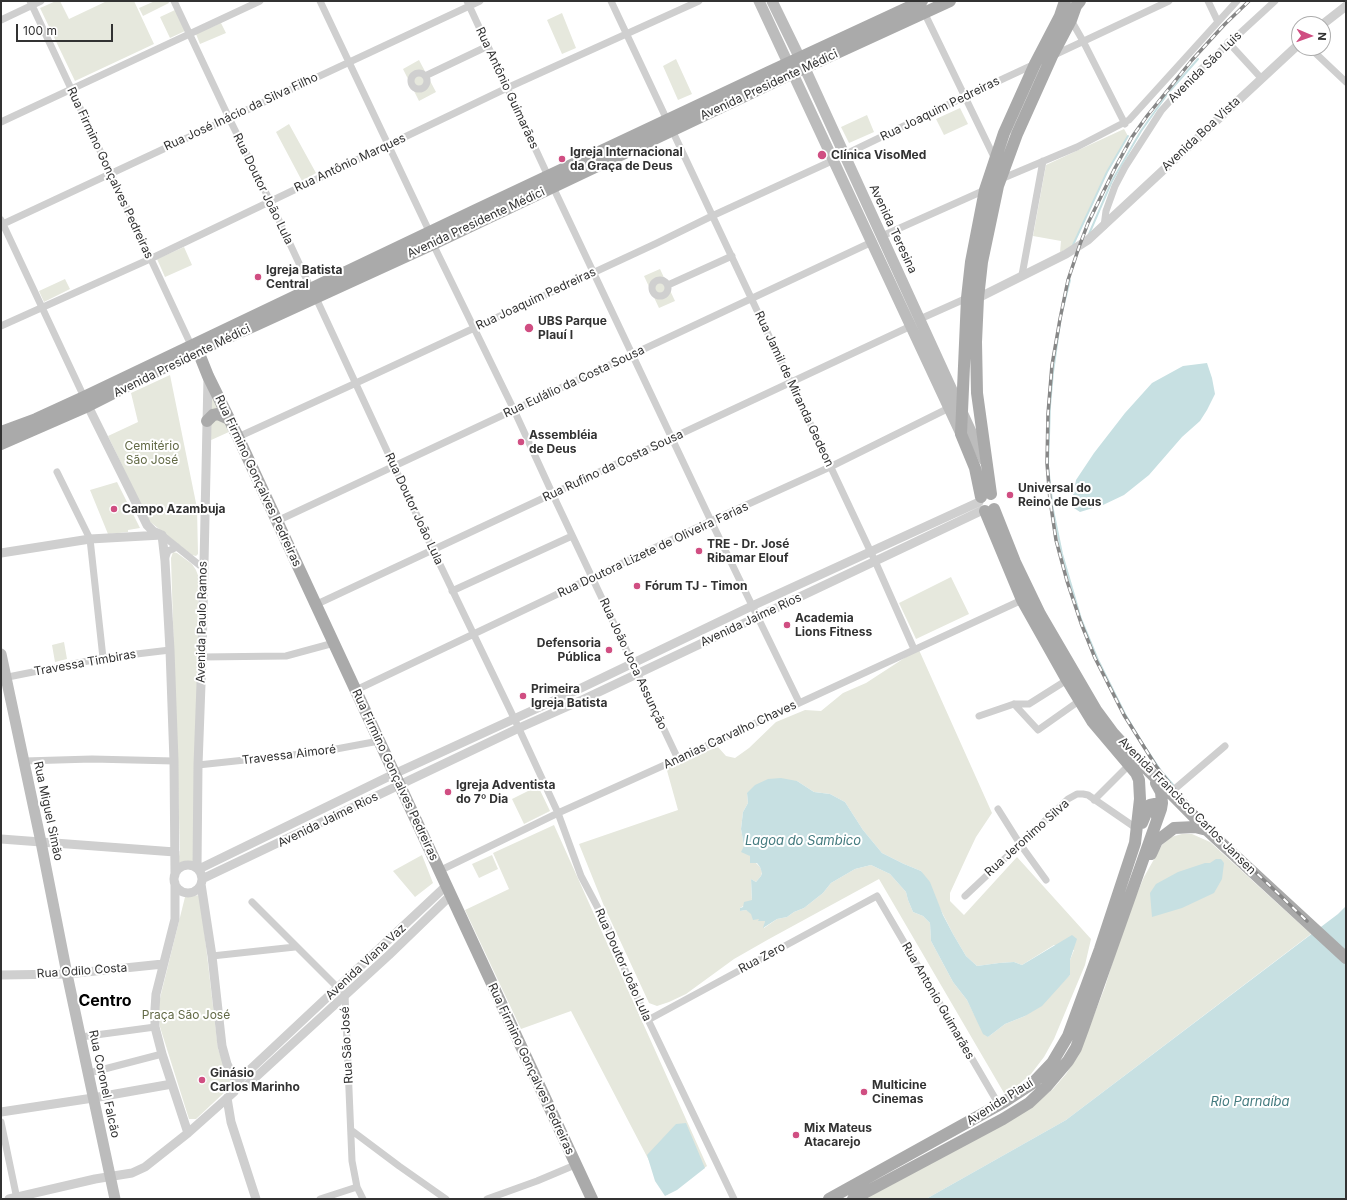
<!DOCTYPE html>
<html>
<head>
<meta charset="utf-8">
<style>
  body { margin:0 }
  #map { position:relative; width:1347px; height:1200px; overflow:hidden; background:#fff; font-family:Inter,sans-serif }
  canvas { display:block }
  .frame { position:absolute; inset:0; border:2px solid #323232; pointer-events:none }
  .north { position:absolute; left:1291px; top:16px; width:40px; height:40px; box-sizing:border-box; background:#fff; border:1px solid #adadad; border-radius:50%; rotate:92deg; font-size:11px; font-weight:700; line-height:16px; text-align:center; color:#323232 }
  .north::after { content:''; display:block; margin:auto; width:14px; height:18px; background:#d04e82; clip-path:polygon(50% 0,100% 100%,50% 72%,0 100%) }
  .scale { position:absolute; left:16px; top:24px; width:97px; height:18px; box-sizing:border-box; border:2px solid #323232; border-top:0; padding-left:5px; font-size:12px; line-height:14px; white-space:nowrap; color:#323232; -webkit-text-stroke:3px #fff; paint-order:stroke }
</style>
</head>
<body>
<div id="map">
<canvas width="1347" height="1200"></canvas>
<div class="frame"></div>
<div class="north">N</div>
<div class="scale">100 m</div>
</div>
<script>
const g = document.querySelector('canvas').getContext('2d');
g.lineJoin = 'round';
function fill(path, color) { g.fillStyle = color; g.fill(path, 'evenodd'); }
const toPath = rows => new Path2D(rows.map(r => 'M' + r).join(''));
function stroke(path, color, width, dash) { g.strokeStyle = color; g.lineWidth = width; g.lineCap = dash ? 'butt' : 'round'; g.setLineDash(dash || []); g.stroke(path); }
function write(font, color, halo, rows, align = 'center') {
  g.font = font + ' Inter,sans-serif'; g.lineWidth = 4; g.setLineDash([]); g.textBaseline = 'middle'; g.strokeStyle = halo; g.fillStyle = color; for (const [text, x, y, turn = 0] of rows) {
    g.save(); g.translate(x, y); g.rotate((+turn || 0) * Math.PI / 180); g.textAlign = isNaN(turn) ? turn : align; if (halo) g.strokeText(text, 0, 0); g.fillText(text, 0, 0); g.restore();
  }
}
fill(toPath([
  [56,1,60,1,69,19,107,1,134,1,154,44,75,81,40,8],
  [155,1,168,1,169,3,143,16,139,8],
  [175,10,185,31,170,38,160,17],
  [562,13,576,48,562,54,547,20],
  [221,23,226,33,200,44,196,34],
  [676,59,692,94,678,100,663,66],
  [419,60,436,92,419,101,403,69],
  [960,108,968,124,944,135,936,119],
  [867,115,874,132,849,143,841,127],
  [289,124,316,173,302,181,276,132],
  [1124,129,1128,136,1107,172,1072,247,1060,252,1061,241,1033,236,1046,165],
  [184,247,192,265,165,277,157,259],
  [660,269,675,301,659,308,644,276],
  [65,279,70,289,44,302,39,291],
  [170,375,197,508,198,554,196,556,192,555,149,521,108,436,138,422,131,393],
  [211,387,231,431,209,441],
  [117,482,140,528,128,530,128,532,108,534,90,490],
  [173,552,177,553,192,564,196,570,199,578,196,863,186,862,178,863,180,850,171,558],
  [951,577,969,614,916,639,899,603],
  [64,642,67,659,55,662,52,645],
  [919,650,992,813,976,837,967,856,950,893,950,901,964,915,1017,857,1091,939,1085,965,1054,1039,1044,1057,1031,1074,1018,1085,1004,1093,879,879,769,939,734,959,686,994,669,1002,657,1006,649,1003,604,906,579,844,678,810,666,767,718,747,726,756,735,758,749,748,776,722,805,710,821,711,843,693,866,683,906,657],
  [797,781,814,792,830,794,845,802,863,830,882,853,904,864,921,871,953,934,966,956,977,966,999,963,1014,962,1022,965,1054,945,1074,950,1070,960,1070,975,1025,1016,1005,1024,988,1037,974,1014,967,1000,953,982,931,941,930,923,923,916,913,912,908,900,906,892,890,874,871,865,855,869,831,883,823,893,804,908,794,912,787,917,777,919,764,928,765,921,746,910,740,911,740,908,752,901,751,879,756,882,761,876,762,872,760,867,756,863,750,863,750,856,744,846,741,829,743,812,748,803,747,793],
  [538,786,550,811,524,824,512,799],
  [554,825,707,1166,667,1195,571,1011,521,1029,465,910,509,889,493,853],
  [1182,834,1192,834,1210,842,1311,934,1066,1120,926,1199,865,1199,1037,1102,1053,1089,1066,1074,1078,1056,1105,987,1125,922,1144,877,1162,845,1171,837],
  [422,855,433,883,415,897,393,871],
  [492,855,498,869,479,878,472,864],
  [200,895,218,1049,230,1081,228,1089,196,1119,189,1119,160,1027,158,1009,161,994,185,897]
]), '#e6e8dd');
fill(toPath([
  [1207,363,1212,378,1215,394,1207,410,1200,421,1182,437,1149,475,1124,495,1103,505,1080,512,1071,506,1076,480,1094,453,1125,413,1152,383,1183,366],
  [781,778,797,781,814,792,830,794,845,802,863,830,882,853,904,864,921,871,930,882,943,915,953,934,966,956,977,966,999,963,1014,962,1022,965,1072,935,1077,939,1070,960,1070,975,1042,1006,1025,1016,1005,1024,988,1037,983,1034,967,1000,953,982,931,941,930,923,923,916,913,912,908,900,906,892,890,874,871,865,855,869,831,883,823,893,804,908,794,912,787,917,777,919,763,928,765,921,758,921,759,919,753,920,751,914,746,910,740,911,740,908,743,907,744,902,752,900,751,879,756,882,761,876,762,873,760,867,757,863,750,863,750,856,741,852,744,846,741,829,743,812,748,803,747,793,755,785,768,779],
  [1216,859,1221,859,1224,863,1222,879,1214,893,1182,908,1152,917,1150,893,1156,884,1178,872,1205,863,1210,863],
  [1346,906,1346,1199,926,1199,1066,1120,1338,914],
  [686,1123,705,1168,677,1190,665,1196,655,1181,647,1155,676,1124]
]), '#c7e0e2');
stroke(toPath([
  [1089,234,1112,181,1141,131,1168,93,1198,59],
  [1073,245,1107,172,1128,136],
  [1070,280,1061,316,1053,372,1050,406,1048,466,1053,510,1062,554,1081,619,1098,660,1125,714,1141,741,1161,771,1175,787]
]), '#c7e0e2', 2);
stroke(toPath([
  [30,1,191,345],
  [174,1,229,118,270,201,311,289],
  [320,1,430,233],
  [467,1,548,176],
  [611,1,667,120],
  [1208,1,1218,22],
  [923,10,995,159],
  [1,20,41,1],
  [1071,20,1083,41,1125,124],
  [1228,42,1261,78],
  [1310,48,1346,82],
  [1052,56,1169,1],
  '411 81a8 8 0 1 1 16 0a8 8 0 1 1-16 0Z',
  [425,76,488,46],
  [1,122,260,1],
  [672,130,875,561,914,649],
  [844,155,964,97,1035,64],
  [1001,179,1077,147,1129,120,1237,1],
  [553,187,711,521,799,702],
  [1,220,84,397],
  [3,224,480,1],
  [1104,226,1106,211,1115,186,1125,167,1161,111,1189,80,1275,1],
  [882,236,985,190],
  [433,244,514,410,553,495,678,759],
  [1022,275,1043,161],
  '652 288a8 8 0 1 1 16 0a8 8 0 1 1-16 0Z',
  [668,285,732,256],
  [316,298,433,550,514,718,558,813,581,876,608,927,629,980,734,1199],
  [920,319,967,298],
  [1,326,150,259,507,88,699,1],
  [238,437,356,383,655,244,712,216,834,160],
  [57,472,90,539,103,658],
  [277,521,872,242],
  [162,535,203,568],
  [165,560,168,551,177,547],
  [452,591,572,536],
  [315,605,911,326],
  [202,657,286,656,334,643],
  [3,678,103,658,170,650],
  [356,690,711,521,830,467,949,408],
  [1014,704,1038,730,1079,701],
  [979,716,1014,704,1029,704,1067,680],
  [24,761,92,759,174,761],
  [198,765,320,752,379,741],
  [1170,793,1225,746],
  [1094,800,1129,765],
  [998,809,1020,844,1046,880],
  [439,871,558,813,678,759,1022,600],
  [965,896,1068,799,1077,794,1083,794,1088,795,1136,828],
  [252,902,345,995,352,1161,357,1187,363,1199],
  [212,956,295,947],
  [648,1020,877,896,999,1105],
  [81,1037,155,1027],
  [89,1073,162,1054],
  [1,1122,17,1199],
  [351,1130,399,1166,446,1199],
  [320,1199,357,1187],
  [487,1199,537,1181,575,1165]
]), '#cfcfcf', 7);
stroke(toPath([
  [1323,24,1346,6],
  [978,298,1066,254,1088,240,1299,44],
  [88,406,147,525,153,531,162,535],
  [162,535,165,561,170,650,174,761,175,875],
  [1,553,90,539,162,535],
  [1,839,175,852],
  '174 879a14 14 0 1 1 28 0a14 14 0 1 1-28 0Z',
  [197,868,198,765,202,657,208,377],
  [199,869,394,774,577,690,752,606,979,502],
  [202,879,519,728,582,700,983,510],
  [175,883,175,919,156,994,155,1009,155,1027,162,1054,188,1133],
  [201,884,212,956,222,1046,227,1064,235,1080],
  [1,975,67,974,163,964],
  [240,1079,446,886],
  [245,1087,389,955,450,896],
  [227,1098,231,1122,256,1199],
  [1,1112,93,1098,172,1084],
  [9,1199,95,1179,132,1173,145,1167,188,1133,234,1092]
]), '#cfcfcf', 9);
stroke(toPath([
  [759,1,961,434],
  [772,1,808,75,984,460],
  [1,654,41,842,67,974,115,1199]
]), '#bcbcbc', 11);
stroke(toPath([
  [198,351,208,376,238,437,592,1199],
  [207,421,213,415,218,414,229,419],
  [1,432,36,419,84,397,476,210,769,72,922,1],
  [1,444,88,406,195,352,256,325,433,244,793,73,950,1],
  [991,494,977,393,976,342,978,298,982,262,998,186,1017,134,1052,56,1071,20,1076,6,1080,1],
  [981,497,975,468,961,434,967,298,971,262,985,190,1004,133,1035,64,1060,16,1065,1],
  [994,509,1015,562,1040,614,1096,710,1113,733,1133,755,1207,830,1346,958],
  [1142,823,1147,811,1150,805,1155,804,1157,806,1159,810,1157,817],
  [1151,854,1157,841,1174,828,1195,827,1207,830],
  [829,1199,1004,1102,1033,1083,1052,1063,1068,1036,1100,949,1135,843,1140,799,1139,780,1136,773,1092,721,1067,680,1022,600,985,511],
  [853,1199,1003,1119,1029,1103,1046,1087,1068,1061,1076,1048,1083,1029,1161,809,1162,803,1161,792,1156,783]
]), '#aaa', 12);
const rail = toPath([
  [1249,1,1224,25,1192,60,1147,116,1132,137,1115,168,1088,223,1079,247,1068,280,1060,319,1052,365,1048,414,1047,463,1050,500,1056,540,1067,581,1081,623,1095,658,1124,715,1156,766,1174,789,1226,844,1307,921]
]);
stroke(rail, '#878787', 3.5);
stroke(rail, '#fff', 2, [6]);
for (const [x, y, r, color] of [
  [822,155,5,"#d04e82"],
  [562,159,4,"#d04e82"],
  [258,277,4,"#d04e82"],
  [529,328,5,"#d04e82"],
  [521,442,4,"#d04e82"],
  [1010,495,4,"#d04e82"],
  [114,509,4,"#d04e82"],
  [699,551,4,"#d04e82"],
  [637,586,4,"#d04e82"],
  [787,625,4,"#d04e82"],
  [609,650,4,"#d04e82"],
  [523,696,4,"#d04e82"],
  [448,792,4,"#d04e82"],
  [202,1080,4,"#d04e82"],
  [864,1092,4,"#d04e82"],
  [796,1135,4,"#d04e82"]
]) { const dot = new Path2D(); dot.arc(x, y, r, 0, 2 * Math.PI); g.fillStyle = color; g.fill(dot); stroke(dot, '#fff', 1.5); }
write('12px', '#323232', '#fff', [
  ["Avenida São Luis",1205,67,-44],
  ["Avenida Presidente Médici",769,85,-25],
  ["Rua Antônio Guimarães",507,88,65],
  ["Rua Joaquim Pedreiras",940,109,-26],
  ["Rua José Inácio da Silva Filho",241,112,-25],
  ["Avenida Boa Vista",1201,134,-43],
  ["Rua Antônio Marques",350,163,-25],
  ["Rua Firmino Gonçalves Pedreiras",110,173,65],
  ["Rua Doutor João Lula",263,189,64],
  ["Avenida Presidente Médici",476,223,-25],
  ["Avenida Teresina",893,229,65],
  ["Rua Joaquim Pedreiras",536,299,-25],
  ["Avenida Presidente Médici",182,361,-26],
  ["Rua Eulálio da Costa Sousa",574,382,-25],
  ["Rua Jamil de Miranda Gedeon",794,389,65],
  ["Rua Rufino da Costa Sousa",613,466,-25],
  ["Rua Firmino Gonçalves Pedreiras",258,481,65],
  ["Rua Doutor João Lula",414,509,65],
  ["Rua Doutora Lizete de Oliveira Farias",653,550,-25],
  ["Avenida Jaime Rios",751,620,-25],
  ["Avenida Paulo Ramos",202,622,-89],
  ["Travessa Timbiras",85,663,-10],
  ["Rua João Joca Assunção",633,664,65],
  ["Ananias Carvalho Chaves",730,735,-25],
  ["Travessa Aimoré",289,755,-7],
  ["Rua Firmino Gonçalves Pedreiras",395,775,65],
  ["Avenida Francisco Carlos Jansen",1187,806,45],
  ["Rua Miguel Simão",48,811,78],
  ["Avenida Jaime Rios",328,820,-26],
  ["Rua Jeronimo Silva",1027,838,-42],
  ["Rua Zero",762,958,-28],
  ["Avenida Viana Vaz",366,962,-43],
  ["Rua Doutor João Lula",623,965,66],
  ["Rua Odilo Costa",82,971,-4],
  ["Rua Antonio Guimarães",938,1001,60],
  ["Rua São José",347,1045,-93],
  ["Rua Firmino Gonçalves Pedreiras",531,1069,65],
  ["Rua Coronel Falcão",104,1084,78],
  ["Avenida Piauí",1000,1102,-32]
]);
write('bold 12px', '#323232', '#fff', [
  ["Igreja Internacional",570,152],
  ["da Graça de Deus",570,166],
  ["Clínica VisoMed",831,155],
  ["Igreja Batista",266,270],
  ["Central",266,284],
  ["UBS Parque",538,321],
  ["PIauí I",538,335],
  ["Assembléia",529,435],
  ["de Deus",529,449],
  ["Universal do",1018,488],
  ["Reino de Deus",1018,502],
  ["Campo Azambuja",122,509],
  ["TRE - Dr. José",707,544],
  ["Ribamar Elouf",707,558],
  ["Fórum TJ - Timon",645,586],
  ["Academia",795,618],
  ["Lions Fitness",795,632],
  ["Defensoria",601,643,"right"],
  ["Pública",601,657,"right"],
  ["Primeira",531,689],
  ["Igreja Batista",531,703],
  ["Igreja Adventista",456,785],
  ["do 7º Dia",456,799],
  ["Ginásio",210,1073],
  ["Carlos Marinho",210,1087],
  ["Multicine",872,1085],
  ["Cinemas",872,1099],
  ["Mix Mateus",804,1128],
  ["Atacarejo",804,1142]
], 'left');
write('12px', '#626945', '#fff', [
  ["Cemitério",152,446],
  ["São José",152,460],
  ["Praça São José",186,1015]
]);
write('italic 13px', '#447b7f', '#fff', [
  ["Lagoa do Sambico",803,841],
  ["Rio Parnaíba",1250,1102]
]);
write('bold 16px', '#000', '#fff', [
  ["Centro",105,1001]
]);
</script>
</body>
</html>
